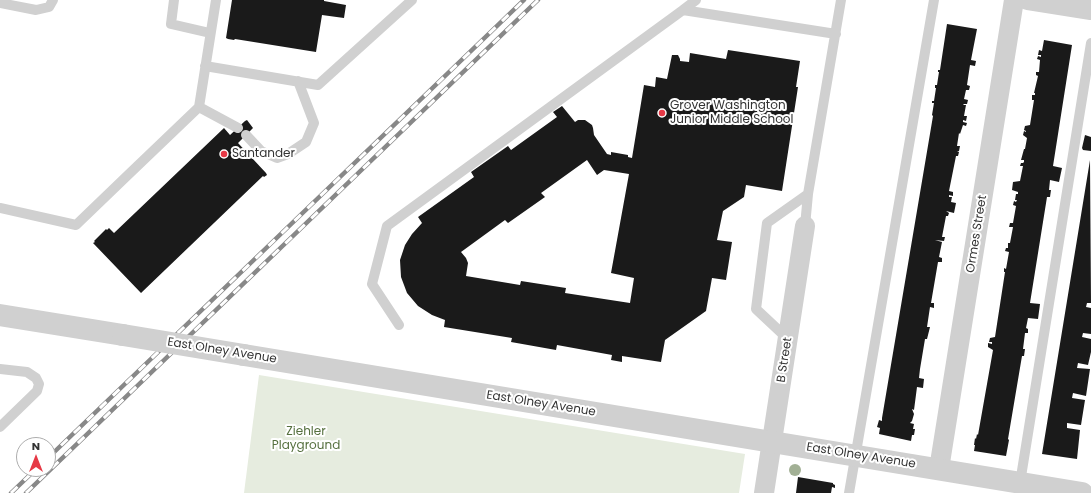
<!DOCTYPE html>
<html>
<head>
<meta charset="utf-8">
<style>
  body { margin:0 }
  #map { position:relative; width:1091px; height:493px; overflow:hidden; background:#fff; font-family:Poppins,sans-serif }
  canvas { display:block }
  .north { position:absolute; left:16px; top:437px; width:40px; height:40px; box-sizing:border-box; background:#fff; border:1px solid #adadad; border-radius:50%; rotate:0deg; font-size:11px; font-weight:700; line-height:16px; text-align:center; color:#333 }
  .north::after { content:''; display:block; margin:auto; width:14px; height:18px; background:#e63946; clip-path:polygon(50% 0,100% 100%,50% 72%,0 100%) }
</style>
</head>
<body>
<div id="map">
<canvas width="1091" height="493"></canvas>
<div class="north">N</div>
</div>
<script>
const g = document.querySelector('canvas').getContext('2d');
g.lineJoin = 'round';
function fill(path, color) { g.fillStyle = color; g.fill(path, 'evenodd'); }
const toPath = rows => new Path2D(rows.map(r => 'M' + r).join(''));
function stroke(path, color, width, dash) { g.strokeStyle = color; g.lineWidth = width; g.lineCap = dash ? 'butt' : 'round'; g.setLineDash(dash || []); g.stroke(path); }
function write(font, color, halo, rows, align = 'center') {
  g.font = font + ' Poppins,sans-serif'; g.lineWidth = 4; g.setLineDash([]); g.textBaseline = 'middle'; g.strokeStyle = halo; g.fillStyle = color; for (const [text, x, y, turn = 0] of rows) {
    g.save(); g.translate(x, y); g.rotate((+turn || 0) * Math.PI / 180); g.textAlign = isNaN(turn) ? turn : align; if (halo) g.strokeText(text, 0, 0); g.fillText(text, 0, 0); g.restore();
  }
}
fill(toPath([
  [259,375,745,454,739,493,244,493]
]), '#e6ecdf');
fill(toPath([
  [232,0,324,0,324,1,346,5,344,18,322,15,316,52,235,39,234,40,228,39,226,38],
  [947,24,977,29,971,60,976,61,975,66,970,65,967,85,970,86,969,90,966,90,964,99,968,100,967,104,964,104,963,105,966,105,964,116,967,116,966,121,963,120,963,122,967,123,966,126,963,125,960,134,959,133,957,146,960,146,959,151,957,151,959,152,958,156,956,156,949,191,953,192,953,196,949,195,949,197,952,197,951,202,956,203,954,213,946,211,949,213,948,216,946,216,942,237,945,237,944,241,935,240,942,242,939,257,942,258,942,262,938,262,931,303,934,303,934,308,930,307,927,327,930,327,927,339,925,339,920,369,919,378,924,379,923,388,917,387,914,410,912,409,914,414,912,421,910,423,914,424,913,429,915,429,914,435,912,435,911,441,879,434,880,428,877,427,879,420,882,421,882,418,933,116,932,115,934,103,932,103,932,101,934,101,936,88,935,88,935,85,937,85,939,72,938,72,938,70,940,70],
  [1044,40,1072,45,1053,166,1062,168,1059,182,1050,180,1049,190,1051,190,1050,197,1047,197,1030,303,1040,304,1038,319,1028,318,1026,328,1028,329,1028,333,1025,333,1023,349,1025,349,1024,356,1022,356,1008,439,1009,440,1006,456,974,451,975,445,974,445,975,438,976,439,977,434,978,435,993,350,988,347,988,343,992,344,992,342,989,342,990,338,995,337,1005,272,1004,272,1004,268,1006,269,1009,252,1005,251,1006,248,1008,248,1008,243,1010,243,1013,227,1009,227,1010,223,1013,223,1016,206,1013,205,1014,201,1016,202,1017,200,1015,200,1016,194,1018,194,1018,192,1012,190,1013,182,1020,181,1023,166,1020,166,1021,163,1023,163,1024,162,1024,160,1021,160,1024,149,1025,149,1027,138,1023,135,1024,131,1026,132,1026,131,1024,130,1025,126,1030,125,1034,100,1032,100,1032,95,1035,95,1035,93,1034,93,1038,76,1036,75,1036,72,1039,72,1040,60,1037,59,1038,56,1041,57,1041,55,1038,55,1039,50,1042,51],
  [728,50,800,61,796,87,798,87,782,191,746,185,744,197,723,211,717,240,732,242,726,280,712,278,706,311,665,340,661,362,622,356,622,362,611,360,612,355,557,345,556,350,511,342,512,338,444,327,445,320,432,315,418,306,407,293,401,277,400,260,405,245,412,234,422,223,418,217,474,177,471,172,508,146,511,150,557,117,553,112,562,106,575,122,578,120,585,120,592,125,593,128,594,135,607,154,611,155,611,152,628,155,628,157,632,158,644,85,655,87,656,77,667,79,672,55,678,55,680,59,680,61,689,62,690,53,726,59],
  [587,160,597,175,604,170,629,174,611,273,634,278,630,303,565,293,566,288,521,281,520,285,466,276,468,263,466,258,461,252,505,220,508,223,545,197,541,193],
  [247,120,253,128,238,143,266,173,267,175,264,177,263,176,141,293,93,243,95,242,94,241,106,229,107,230,109,228,114,233,224,128,230,135,245,121],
  [1085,135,1091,137,1091,151,1083,150,1082,148],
  [1090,160,1091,303,1087,303,1086,307,1091,308,1091,334,1083,333,1082,337,1091,339,1091,352,1088,365,1078,363,1077,368,1090,369,1086,396,1073,393,1072,398,1085,400,1081,425,1067,423,1067,428,1080,430,1077,459,1042,454],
  [798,477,833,483,833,484,835,485,835,488,832,487,831,493,796,493]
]), '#1a1a1a');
stroke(toPath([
  [174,0,171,24,210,33],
  [696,0,683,10,836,34],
  [0,3,36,10,49,7,53,0],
  [205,66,318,85,412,0],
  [199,107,238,128],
  [246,135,261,151,277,158,288,154,306,142,314,123,298,81],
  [808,194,841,0],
  [0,208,76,225,129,174,199,107,216,0],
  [399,325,372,284,387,226,683,10],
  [788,339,756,309,767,223,808,194,805,226],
  [0,369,27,372,36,378,39,384,37,391,0,427],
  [1020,483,1091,43],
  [849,493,934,0]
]), '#d0d0d0', 10);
stroke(toPath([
  [1028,0,1091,10],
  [939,469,1014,0],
  [764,493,805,226]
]), '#d0d0d0', 20);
stroke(toPath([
  [0,315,123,335],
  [244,355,1082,493]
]), '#d0d0d0', 22);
const rail = toPath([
  [48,458,524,0],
  [11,493,36,469],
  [26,493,538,0]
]);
stroke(rail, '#888', 4.5);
stroke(rail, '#fff', 3, [9]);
stroke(toPath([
  [123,335,244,355]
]), '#d0d0d0', 22);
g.fillStyle = '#a2b095';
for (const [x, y] of [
  [795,470]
]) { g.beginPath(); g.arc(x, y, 6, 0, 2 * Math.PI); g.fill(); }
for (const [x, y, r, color] of [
  [662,113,4,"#e63946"],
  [224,154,4,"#e63946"]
]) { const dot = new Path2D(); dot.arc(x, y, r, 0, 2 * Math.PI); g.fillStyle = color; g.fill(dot); stroke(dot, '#fff', 1.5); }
write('12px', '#333', '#fff', [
  ["Grover Washington",670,106],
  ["Junior Middle School",670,120],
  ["Santander",232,154]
], 'left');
write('12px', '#333', '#fff', [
  ["Ormes Street",977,234,-81],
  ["East Olney Avenue",222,351,9],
  ["B Street",785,360,-81],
  ["East Olney Avenue",541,404,9],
  ["East Olney Avenue",861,456,9]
]);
write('12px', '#56703f', '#fff', [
  ["Ziehler",306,432],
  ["Playground",306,446]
]);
</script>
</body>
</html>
